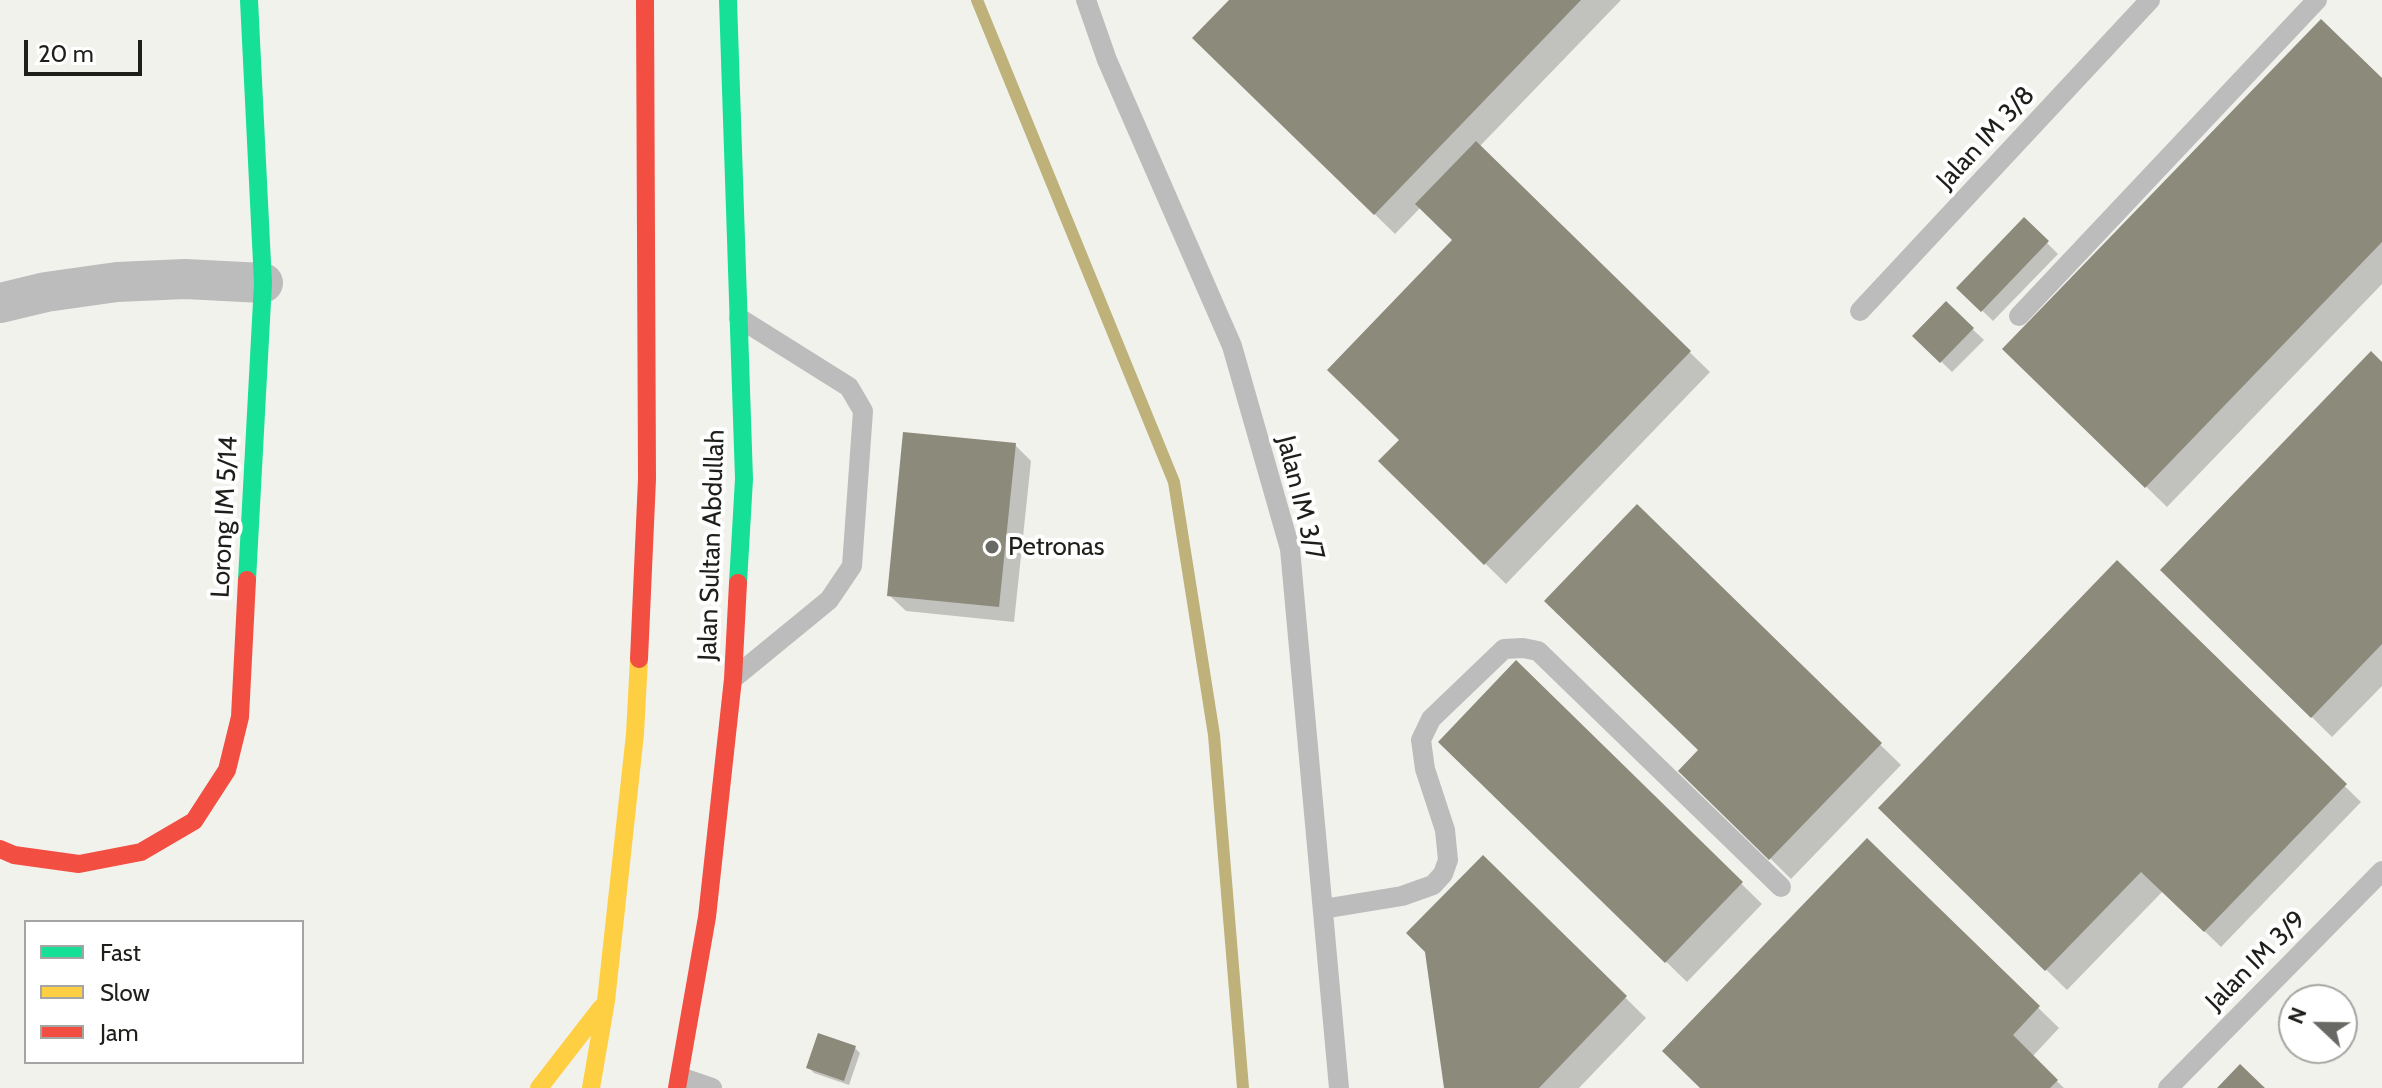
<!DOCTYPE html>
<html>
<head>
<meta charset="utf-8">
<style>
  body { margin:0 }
  #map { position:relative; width:2382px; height:1088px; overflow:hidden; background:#f2f2ed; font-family:Cabin,sans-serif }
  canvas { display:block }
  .legend { position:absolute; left:24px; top:920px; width:280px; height:144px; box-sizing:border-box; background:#fff; border:2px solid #a5a5a3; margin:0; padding:10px 14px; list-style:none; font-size:24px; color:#1e1e1a }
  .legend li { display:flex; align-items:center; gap:16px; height:40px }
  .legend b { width:40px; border:2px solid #a5a5a3 }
  .north { position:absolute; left:2278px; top:984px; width:80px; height:80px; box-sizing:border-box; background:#fff; border:2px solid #a5a5a3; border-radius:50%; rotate:292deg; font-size:22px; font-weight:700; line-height:32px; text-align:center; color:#1e1e1a }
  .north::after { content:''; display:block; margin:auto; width:28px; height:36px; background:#686864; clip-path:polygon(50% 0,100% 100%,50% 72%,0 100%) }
  .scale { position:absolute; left:24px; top:40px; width:118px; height:36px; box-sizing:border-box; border:4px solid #1e1e1a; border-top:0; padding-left:10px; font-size:24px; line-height:28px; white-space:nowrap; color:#1e1e1a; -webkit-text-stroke:6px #fff; paint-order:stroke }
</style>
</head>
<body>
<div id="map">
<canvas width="2382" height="1088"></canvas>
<ul class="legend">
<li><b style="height:10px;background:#16e098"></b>Fast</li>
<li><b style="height:10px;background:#ffcf43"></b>Slow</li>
<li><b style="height:10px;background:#f24e42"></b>Jam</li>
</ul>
<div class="north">N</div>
<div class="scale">20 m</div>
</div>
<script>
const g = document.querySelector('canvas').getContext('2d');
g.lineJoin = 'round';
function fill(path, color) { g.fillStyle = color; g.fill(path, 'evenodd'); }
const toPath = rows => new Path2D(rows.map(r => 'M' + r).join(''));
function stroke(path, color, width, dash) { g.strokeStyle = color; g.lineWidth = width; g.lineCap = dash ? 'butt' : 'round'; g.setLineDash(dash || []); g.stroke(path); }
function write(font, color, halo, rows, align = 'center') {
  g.font = font + ' Cabin,sans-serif'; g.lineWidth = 8; g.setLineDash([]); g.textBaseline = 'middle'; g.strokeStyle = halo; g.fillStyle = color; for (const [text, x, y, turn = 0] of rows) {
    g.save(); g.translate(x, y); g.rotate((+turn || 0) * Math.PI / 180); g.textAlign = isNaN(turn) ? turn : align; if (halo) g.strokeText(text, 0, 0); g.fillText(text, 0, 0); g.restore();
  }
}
fill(toPath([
  [1231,0,1621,0,1479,147,1710,372,1506,584,1381,461,1401,440,1454,240,1421,207,1395,234,1195,38],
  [2382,81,2382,284,2167,507,2005,349],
  [2024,220,2058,254,1993,321,1959,288],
  [1946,304,1984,340,1952,372,1915,336],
  [2382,364,2382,686,2332,737,2163,570],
  [1015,445,1031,461,1014,622,906,611,889,595],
  [1637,507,1901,765,1791,879,1681,770,1700,750],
  [2117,563,2361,802,2221,947,2163,891,2067,990,1881,808],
  [1516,663,1762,904,1687,982,1440,742],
  [1867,841,2059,1028,2032,1057,2064,1088,1702,1088],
  [1483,858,1646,1018,1579,1088,1446,1088],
  [855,1048,860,1053,849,1085,814,1073,809,1068]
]), '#0003');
stroke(toPath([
  [977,0,1174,482,1214,735,1243,1088]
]), '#bfb17a', 12);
fill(toPath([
  [1229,0,1581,0,1374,215,1192,38],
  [2321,19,2382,78,2382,242,2145,488,2002,349],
  [1476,141,1691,351,1484,565,1378,461,1399,440,1327,370,1452,240,1415,204],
  [2024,217,2049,241,1981,312,1956,288],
  [1946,301,1974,328,1940,363,1912,336],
  [2371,351,2382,362,2382,644,2311,718,2160,570],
  [903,432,1016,443,999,607,887,596],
  [1637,504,1882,743,1769,860,1678,771,1698,750,1544,601],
  [2117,560,2347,784,2204,932,2141,872,2045,971,1878,808],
  [1516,660,1743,882,1665,963,1438,742],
  [1867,838,2040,1006,2013,1035,2058,1080,2050,1088,1700,1088,1662,1051],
  [1483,855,1627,996,1539,1088,1444,1088,1425,952,1406,933],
  [818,1033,856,1046,844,1081,806,1068],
  [2240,1064,2265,1088,2217,1088]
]), '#8c8a7b');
stroke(toPath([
  [1086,0,1107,60,1232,346,1290,549,1339,1088],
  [1860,311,2150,0],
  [2019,316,2317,0],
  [735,677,829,600,852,566,863,411,849,387,739,318],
  [1323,909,1402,896,1433,885,1443,874,1448,860,1445,830,1425,769,1421,740,1431,719,1504,649,1523,648,1538,651,1781,887],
  [680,1077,712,1088],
  [2168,1088,2382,871]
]), '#bdbcbd', 20);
stroke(toPath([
  [0,303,46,292,117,282,185,279,263,283]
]), '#bdbcbd', 40);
stroke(toPath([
  [728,0,744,479,738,583],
  [247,580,263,283,249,0]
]), '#16e098', 18);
stroke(toPath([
  [539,1088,601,1008],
  [591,1088,606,1001,635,734,639,659]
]), '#ffcf43', 18);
stroke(toPath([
  [639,659,647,479,645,0],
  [0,849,14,855,79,864,141,852,194,821,227,770,240,717,247,580],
  [677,1088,707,917,733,679,738,583]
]), '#f24e42', 18);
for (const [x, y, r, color] of [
  [992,547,8,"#686864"]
]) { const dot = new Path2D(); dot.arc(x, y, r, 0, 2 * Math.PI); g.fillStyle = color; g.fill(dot); stroke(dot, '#fff', 3); }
write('26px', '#1e1e1a', '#fff', [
  ["Jalan IM 3/8",1986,138,-47],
  ["Jalan IM 3/7",1300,498,76],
  ["Lorong IM 5/14",225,517,-87],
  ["Jalan Sultan Abdullah",712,545,-88],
  ["Jalan IM 3/9",2256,961,-45]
]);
write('26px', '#1e1e1a', '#fff', [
  ["Petronas",1008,547]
], 'left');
</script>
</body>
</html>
